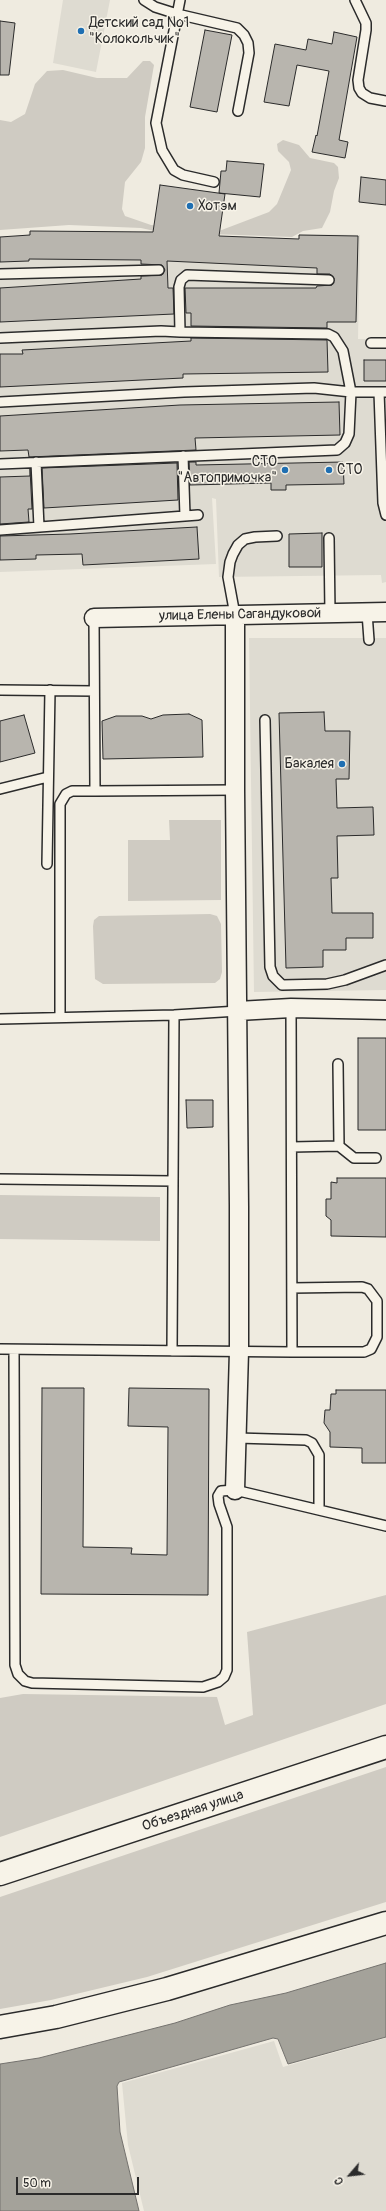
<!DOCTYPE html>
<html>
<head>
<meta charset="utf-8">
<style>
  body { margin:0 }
  #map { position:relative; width:386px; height:2211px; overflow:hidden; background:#efebe0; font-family:Pangolin,sans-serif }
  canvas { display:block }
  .north { position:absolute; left:330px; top:2155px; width:40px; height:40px; -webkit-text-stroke:3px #f7f3e8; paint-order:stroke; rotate:242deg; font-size:11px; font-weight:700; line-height:16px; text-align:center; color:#2b2b2b }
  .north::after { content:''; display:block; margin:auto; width:14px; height:18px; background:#2b2b2b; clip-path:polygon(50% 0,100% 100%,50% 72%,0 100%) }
  .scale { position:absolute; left:16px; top:2177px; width:123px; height:18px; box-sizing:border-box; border:2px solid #2b2b2b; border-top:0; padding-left:5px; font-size:12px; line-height:14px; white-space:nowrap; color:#2b2b2b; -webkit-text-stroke:3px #f7f3e8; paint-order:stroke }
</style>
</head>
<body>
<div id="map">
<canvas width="386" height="2211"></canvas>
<div class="north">С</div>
<div class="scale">50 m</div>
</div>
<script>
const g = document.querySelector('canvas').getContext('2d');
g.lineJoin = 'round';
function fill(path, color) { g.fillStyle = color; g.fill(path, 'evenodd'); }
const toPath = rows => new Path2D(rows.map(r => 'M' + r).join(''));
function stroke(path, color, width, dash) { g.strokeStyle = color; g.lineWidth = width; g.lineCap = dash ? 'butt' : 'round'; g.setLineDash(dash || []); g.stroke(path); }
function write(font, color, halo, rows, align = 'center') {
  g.font = font + ' Pangolin,sans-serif'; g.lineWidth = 3; g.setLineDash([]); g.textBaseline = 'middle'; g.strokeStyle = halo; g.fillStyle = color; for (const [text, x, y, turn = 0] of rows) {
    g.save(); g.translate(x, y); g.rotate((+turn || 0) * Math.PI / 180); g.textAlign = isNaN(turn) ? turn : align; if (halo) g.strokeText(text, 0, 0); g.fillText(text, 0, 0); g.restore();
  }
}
fill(toPath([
  [63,0,110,0,96,72,53,63],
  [30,231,229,240,298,239,299,234,360,235,358,339,386,339,386,582,382,583,381,575,219,577,216,499,212,498,216,564,0,572,0,237,27,236],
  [249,638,386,638,386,990,254,992],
  [386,2038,386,2211,144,2211,128,2145,122,2083,274,2041,283,2067]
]), '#dedbd1');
fill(toPath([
  [143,61,150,61,154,65,145,117,145,148,141,162,125,182,122,209,125,216,151,225,219,231,269,212,277,204,291,170,289,162,278,151,277,144,283,140,299,145,310,158,334,163,338,167,339,178,334,191,330,212,322,228,303,231,292,237,159,232,141,228,69,225,0,230,0,120,11,122,25,114,35,84,47,71,63,70,97,78,127,78],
  [169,820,221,820,221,900,128,901,128,840,170,840],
  [210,914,217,916,221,924,222,972,220,979,215,983,103,984,95,979,93,926,94,920,99,916],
  [0,1195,160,1197,160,1241,0,1239],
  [386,1595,386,1704,0,1837,0,1698,23,1694,217,1697,225,1725,253,1715,247,1632],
  [386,1767,386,1902,147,1977,51,2000,0,2009,0,1897]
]), '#cfcbc2');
const water = toPath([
  [386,1963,386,2037,288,2064,278,2039,273,2038,119,2082,117,2086,120,2132,139,2211,0,2211,0,2064,39,2058,175,2023,230,2005,286,1993,386,1963]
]);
fill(water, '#a4a29a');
stroke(water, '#74726e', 1);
const building = toPath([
  [0,21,15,23,9,75,0,75,0,21],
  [205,30,232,35,217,112,190,107,205,30],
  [334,32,357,37,339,140,348,142,345,158,312,152,316,135,317,136,329,71,297,65,289,106,264,102,275,44,306,50,308,39,332,44,334,32],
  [227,161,264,164,260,197,219,193,221,171,226,171,227,161],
  [361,177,386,180,386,205,359,202,361,177],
  [160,185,225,194,219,236,299,239,299,235,358,236,356,322,327,322,327,328,191,326,191,313,186,313,185,288,316,288,317,286,332,285,334,278,330,274,317,274,317,268,167,261,168,288,173,288,174,314,0,322,0,288,141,279,141,276,162,275,165,270,162,265,141,264,141,260,29,259,29,261,0,262,0,237,30,235,30,231,153,232,160,185],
  [191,338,327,340,328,372,183,374,183,378,0,387,0,354,23,354,22,350,191,341,191,338],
  [364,360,386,360,386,381,364,381,364,360],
  [339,402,340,435,195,438,196,450,29,457,28,450,0,451,0,416,180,405,339,402],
  [189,462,196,462,196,465,343,462,344,484,286,485,286,490,271,490,271,483,190,485,189,462],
  [177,463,178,500,44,508,42,468,177,463],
  [30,469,32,509,28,509,29,522,0,524,0,477,30,476,30,469],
  [197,527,199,559,83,565,82,554,36,555,36,559,0,560,0,536,70,534,197,527],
  [322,533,322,567,289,567,289,534,322,533],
  [324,712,325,731,350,731,349,779,336,779,337,808,373,807,374,835,337,836,338,878,331,878,332,913,373,913,373,938,346,938,346,950,323,950,323,967,286,968,279,713,324,712],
  [189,714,202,720,203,757,103,759,102,721,116,716,142,716,151,719,163,715,189,714],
  [24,715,35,753,0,762,0,721,24,715],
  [358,1038,386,1038,386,1130,358,1130,358,1038],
  [186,1100,213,1100,213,1127,187,1128,186,1100],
  [337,1178,386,1178,386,1237,331,1236,331,1220,326,1216,326,1199,331,1199,331,1182,337,1183,337,1178],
  [42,1388,84,1388,83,1547,132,1548,131,1554,167,1555,168,1427,128,1426,129,1388,209,1389,208,1595,41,1594,42,1388],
  [336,1390,386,1390,386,1463,362,1463,362,1448,330,1447,330,1432,324,1423,325,1410,330,1410,331,1394,336,1394,336,1390]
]);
fill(building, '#b8b5ae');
stroke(building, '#2b2b2b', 1);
const lane = toPath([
  [144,0,155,7,177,14,237,28,244,35,248,43,249,53,238,111],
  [180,0,156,123,162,150,174,170,183,175,214,182],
  [355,0,366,23,366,30,358,80,359,88,362,93,370,98,386,101],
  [0,274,159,270],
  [0,338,161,331,180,332],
  [371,343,386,343],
  [379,392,383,503,386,515],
  [0,402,184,392,314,388,351,392,386,392],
  [183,456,185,516],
  [36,462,39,527],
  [0,464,337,450,345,443,349,434,351,392,343,351,334,337,328,334,180,332,179,287,181,280,187,275,329,280],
  [0,530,198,515],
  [329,538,330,613],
  [367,613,369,640],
  [235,615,228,577,230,562,233,554,238,545,245,539,255,537,277,536],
  [94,618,95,791,235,790],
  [0,690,94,691],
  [265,720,270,967,273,976,282,985,327,984,345,980,386,965],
  [0,789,48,777],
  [47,864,50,690],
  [60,1017,60,804,66,794,72,791,95,791],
  [0,1019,174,1015,238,1011],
  [339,1146,354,1158,376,1158],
  [292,1147,339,1146,338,1064],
  [0,1179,173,1181],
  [292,1288,362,1287,368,1289,377,1301,377,1337,371,1349,364,1352,292,1352],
  [0,1349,292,1352,291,1008],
  [14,1350,15,1665,18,1674,25,1681,32,1683,203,1687,218,1682,224,1677,227,1670,227,1527,219,1504,218,1496,221,1491,235,1490,386,1526],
  [172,1351,174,1015],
  [237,1438,306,1440,312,1443,319,1455,319,1510]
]);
const street = toPath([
  [235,615,235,790,239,1206,239,1351,235,1490],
  [94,618,386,612],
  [238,1011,291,1008,386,1010]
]);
const highway = toPath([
  [0,1874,386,1747],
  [0,2027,56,2017,167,1989,386,1923]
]);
stroke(lane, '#2b2b2b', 12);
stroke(street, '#2b2b2b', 21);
stroke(highway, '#2b2b2b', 25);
stroke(lane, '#f7f3e8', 9);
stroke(street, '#f7f3e8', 18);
stroke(highway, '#f7f3e8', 22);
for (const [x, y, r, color] of [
  [81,31,4,"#1f6fb2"],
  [190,206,4,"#1f6fb2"],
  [285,470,4,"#1f6fb2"],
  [329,470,4,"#1f6fb2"],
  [342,764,4,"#1f6fb2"]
]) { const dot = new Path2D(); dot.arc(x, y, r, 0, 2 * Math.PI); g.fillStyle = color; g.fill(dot); stroke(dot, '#f7f3e8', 1.5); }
write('14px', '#2b2b2b', '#f7f3e8', [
  ["Детский сад №1",89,23],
  ["\"Колокольчик\"",89,39],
  ["Хотэм",198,206],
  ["СТО",277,462,"right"],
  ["\"Автопримочка\"",277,478,"right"],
  ["СТО",337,470],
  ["Бакалея",334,764,"right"]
], 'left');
write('14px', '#2b2b2b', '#f7f3e8', [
  ["улица Елены Сагандуковой",240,615,-1],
  ["Объездная улица",193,1811,-18]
]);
</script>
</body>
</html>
